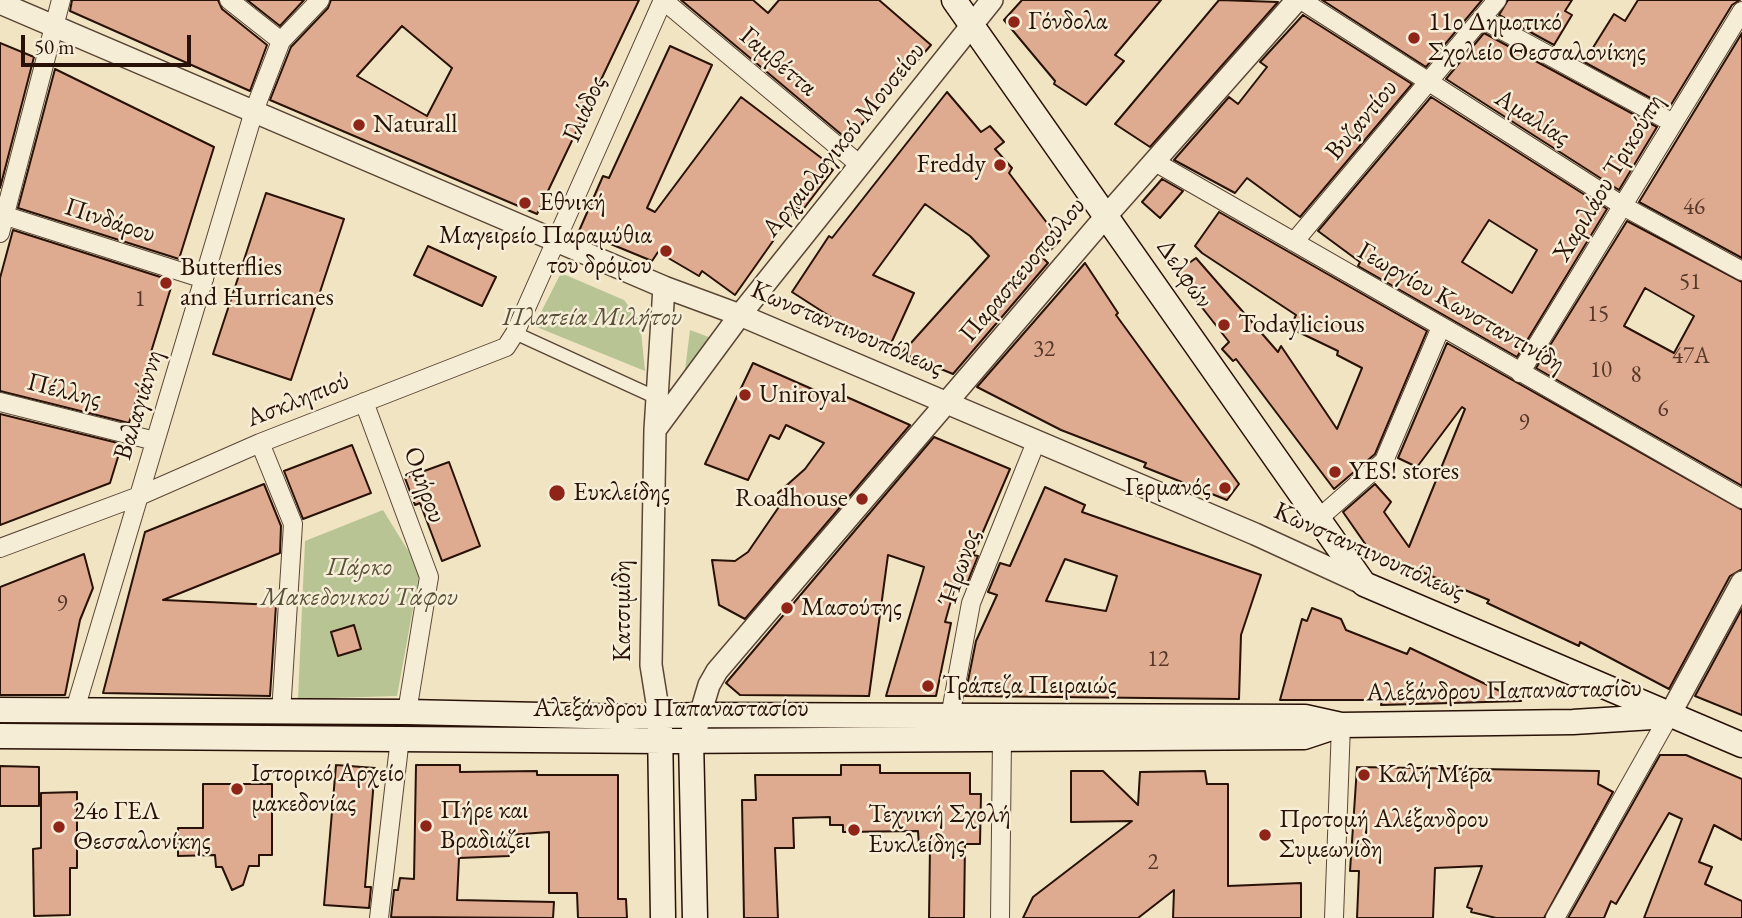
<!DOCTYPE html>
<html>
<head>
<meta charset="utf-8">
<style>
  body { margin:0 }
  #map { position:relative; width:1742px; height:918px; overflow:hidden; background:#f1e4c2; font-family:"EB Garamond",serif }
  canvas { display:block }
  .scale { position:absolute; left:21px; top:35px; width:170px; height:32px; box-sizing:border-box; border:4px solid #281106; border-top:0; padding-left:9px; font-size:21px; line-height:24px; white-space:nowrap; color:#281106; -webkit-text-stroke:5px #f6edd7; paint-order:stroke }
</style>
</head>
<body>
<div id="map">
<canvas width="1742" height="918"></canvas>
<div class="scale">50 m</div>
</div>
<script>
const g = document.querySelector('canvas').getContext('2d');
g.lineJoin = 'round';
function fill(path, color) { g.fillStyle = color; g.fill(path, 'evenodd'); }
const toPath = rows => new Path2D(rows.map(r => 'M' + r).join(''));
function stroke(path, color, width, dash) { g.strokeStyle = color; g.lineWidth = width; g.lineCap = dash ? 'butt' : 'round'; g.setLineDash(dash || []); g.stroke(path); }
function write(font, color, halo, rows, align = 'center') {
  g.font = font + ' "EB Garamond",serif'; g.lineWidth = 5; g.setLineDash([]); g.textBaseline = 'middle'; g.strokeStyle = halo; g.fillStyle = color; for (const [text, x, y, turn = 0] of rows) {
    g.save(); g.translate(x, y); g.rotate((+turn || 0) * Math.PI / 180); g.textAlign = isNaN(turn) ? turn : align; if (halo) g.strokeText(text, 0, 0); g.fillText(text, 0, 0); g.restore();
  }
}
fill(toPath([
  [561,273,624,300,640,321,645,371,534,326],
  [690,330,714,339,688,371,685,370],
  [383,510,420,570,397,696,298,699,305,541]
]), '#b8c494');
const building = toPath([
  [72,0,218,0,222,9,267,45,250,91,70,11,72,0],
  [247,0,304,0,280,26,247,0],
  [331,0,639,0,537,214,270,100,291,47,328,8,331,0],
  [402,26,452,68,427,116,357,76,402,26],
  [681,0,753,0,768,13,779,0,879,0,931,45,848,140,681,0],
  [1022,0,1161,0,1115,55,1124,61,1086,105,1054,84,1055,81,1004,20,1022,0],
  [1219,0,1278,2,1150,147,1115,124,1219,0],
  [1322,0,1482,0,1426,67,1322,0],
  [1508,0,1572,0,1565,11,1572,15,1554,45,1499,15,1508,0],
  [1638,0,1740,0,1732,5,1669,108,1584,62,1614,14,1625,21,1638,0],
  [1303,15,1412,84,1300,217,1247,178,1235,193,1174,160,1229,97,1238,104,1267,67,1260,62,1303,15],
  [1484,33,1657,127,1619,190,1446,79,1484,33],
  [1742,33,1742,258,1639,202,1742,33],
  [0,43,34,57,0,188,0,43],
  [670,46,712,65,647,208,655,212,741,97,828,163,826,165,833,170,802,211,797,207,735,295,702,271,699,276,658,252,652,261,579,231,603,176,609,178,670,46],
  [55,69,214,147,179,259,18,208,55,69],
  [947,92,981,132,990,126,1004,142,995,149,1012,168,1009,173,1060,240,1043,258,1048,263,953,374,902,353,989,256,970,236,925,204,873,275,914,293,888,350,836,328,834,319,792,292,829,236,832,238,947,92],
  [1431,97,1607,209,1517,357,1358,266,1360,262,1318,231,1431,97],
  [1489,220,1537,250,1512,293,1462,262,1489,220],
  [1162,179,1183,191,1160,218,1142,202,1162,179],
  [266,193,344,219,291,380,213,354,266,193],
  [1219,212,1427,331,1375,454,1334,489,1236,359,1233,361,1222,349,1229,342,1175,273,1196,258,1278,352,1281,346,1337,429,1362,368,1337,355,1338,351,1290,328,1296,315,1202,253,1195,246,1219,212],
  [1627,221,1742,282,1742,486,1536,368,1627,221],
  [1645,288,1694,316,1674,353,1624,326,1645,288],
  [13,230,173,281,129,423,0,391,0,278,13,230],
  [428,246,496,277,482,306,414,275,428,246],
  [1085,263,1118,313,1116,315,1239,484,1227,500,1144,467,1146,463,1061,430,977,387,1085,263],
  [1447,343,1742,510,1742,569,1730,576,1669,689,1580,642,1579,646,1487,603,1489,600,1393,560,1375,558,1343,512,1375,484,1391,502,1384,512,1409,547,1465,409,1462,407,1417,467,1398,458,1447,343],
  [753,363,837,400,840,394,910,425,745,619,719,605,712,560,735,561,748,552,785,498,778,493,805,469,824,443,786,425,779,439,770,435,748,480,705,464,753,363],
  [0,414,122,444,110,483,0,525,0,414],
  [934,437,1010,469,973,555,978,556,966,586,956,583,945,622,951,623,936,696,886,696,924,567,888,555,869,696,740,695,726,683,934,437],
  [352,445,371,493,303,519,284,471,352,445],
  [449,462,480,546,442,561,420,503,415,505,405,478,449,462],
  [264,484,281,526,280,553,163,600,276,605,270,696,103,693,145,532,264,484],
  [1045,487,1085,505,1082,512,1261,575,1241,635,1239,699,965,696,976,641,997,595,988,592,1000,563,1010,566,1045,487],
  [1065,559,1117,576,1106,611,1046,601,1065,559],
  [84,554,93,588,80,620,65,695,0,695,0,587,84,554],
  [1312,608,1341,619,1346,630,1407,654,1410,648,1521,701,1381,705,1382,700,1280,700,1302,619,1307,621,1312,608],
  [1742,609,1742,715,1695,696,1742,609],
  [354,625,361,649,338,656,331,632,354,625],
  [1660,755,1686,755,1742,779,1742,840,1714,825,1699,862,1712,867,1705,884,1742,901,1742,918,1644,918,1682,819,1669,813,1616,904,1611,901,1604,918,1568,918,1660,755],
  [336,765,375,768,365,887,371,887,369,908,324,905,336,765],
  [416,765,460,765,460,772,537,771,537,775,618,775,618,899,626,899,627,918,578,918,577,893,549,893,549,832,508,835,509,856,459,858,457,900,554,902,553,918,391,917,394,890,398,890,400,878,414,879,416,765],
  [841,765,880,765,880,773,970,773,970,794,981,794,980,844,965,844,964,918,929,918,930,847,919,847,918,831,843,832,843,825,830,825,830,817,793,818,794,848,775,848,778,918,744,918,742,800,756,800,755,775,841,775,841,765],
  [0,766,39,767,39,806,0,806,0,766],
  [1357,767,1599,771,1598,784,1613,792,1544,918,1496,918,1471,912,1472,909,1467,907,1482,866,1435,868,1433,918,1357,918,1359,871,1350,871,1357,767],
  [1071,771,1103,771,1138,805,1140,772,1205,771,1207,784,1228,784,1228,886,1301,883,1301,918,1173,918,1174,890,1138,918,1023,918,1033,897,1132,821,1071,822,1071,771],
  [203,784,272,784,272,855,259,855,259,866,249,866,243,885,232,890,222,867,216,867,215,855,178,856,178,828,203,828,203,784],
  [77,792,77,868,70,868,70,915,34,916,33,849,41,848,41,793,77,792]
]);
fill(building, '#deaa90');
stroke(building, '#281106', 2);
const pedestrian = toPath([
  [515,333,657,398]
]);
const minor = toPath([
  [229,0,281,41],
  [663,0,860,165],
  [1301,0,1623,206,1742,271],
  [1482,19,1673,123],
  [1155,162,1742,499],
  [0,214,204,279],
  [0,233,61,0],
  [1294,242,1497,0],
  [1520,373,1742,11],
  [0,402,155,441],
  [364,402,429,577,407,712],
  [260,443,293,524,281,713],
  [1318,519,1384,461,1441,327],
  [0,548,139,496,260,443,506,347,515,333,663,0],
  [74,713,254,111,281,41,320,0],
  [950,717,971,603,1036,442],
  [379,918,400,738],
  [1000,918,1002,738],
  [1334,918,1341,725],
  [1555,918,1669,716]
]);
const tertiary = toPath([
  [0,3,664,287,740,315,1255,534,1364,584],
  [655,430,740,315,992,0],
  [659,715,651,665,655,430,664,287],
  [700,715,709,685,717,671,1107,215,1297,0],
  [1669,716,1742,582]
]);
const secondary = toPath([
  [954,0,1364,584,1742,745],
  [0,710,407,712,631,717,700,715,1305,717,1341,725,1573,722,1669,716],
  [660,726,663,918],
  [0,736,663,741,1304,737,1340,725],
  [695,918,691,739,696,725]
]);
stroke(pedestrian, '#5a4635', 15);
stroke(minor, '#5a4635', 20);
stroke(tertiary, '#5a4635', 24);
stroke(secondary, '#281106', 27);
stroke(pedestrian, '#f6edd7', 12);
stroke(minor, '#f6edd7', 18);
stroke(tertiary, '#f6edd7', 21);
stroke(secondary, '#f6edd7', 24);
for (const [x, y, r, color] of [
  [1014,22,7,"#8f2418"],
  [1414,38,7,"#8f2418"],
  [359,125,7,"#8f2418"],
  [1000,165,7,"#8f2418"],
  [525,203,7,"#8f2418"],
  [666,251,7,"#8f2418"],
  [166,283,7,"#8f2418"],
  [1224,325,7,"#8f2418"],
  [745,395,7,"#8f2418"],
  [1335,472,7,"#8f2418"],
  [1225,488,7,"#8f2418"],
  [557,493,9,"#8f2418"],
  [862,499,7,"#8f2418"],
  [787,608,7,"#8f2418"],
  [928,686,7,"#8f2418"],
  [1364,775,7,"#8f2418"],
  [237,789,7,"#8f2418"],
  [426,826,7,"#8f2418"],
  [59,827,7,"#8f2418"],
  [854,830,7,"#8f2418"],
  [1265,835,7,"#8f2418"]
]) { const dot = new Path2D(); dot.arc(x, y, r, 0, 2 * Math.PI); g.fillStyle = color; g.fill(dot); stroke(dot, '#f6edd7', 2.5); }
write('23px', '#563728', null, [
  ["46",1694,208],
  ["51",1690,283],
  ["1",140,300],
  ["15",1598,315],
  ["32",1044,350],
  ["47Α",1691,357],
  ["10",1601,371],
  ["8",1636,376],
  ["6",1663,410],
  ["9",1524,424],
  ["9",62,605],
  ["12",1158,660],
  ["2",1153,863]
]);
write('26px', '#281106', '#f6edd7', [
  ["Γόνδολα",1028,22],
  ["11ο Δημοτικό",1428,23],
  ["Σχολείο Θεσσαλονίκης",1428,53],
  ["Naturall",373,125],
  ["Freddy",986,165,"right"],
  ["Εθνική",539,203],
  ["Μαγειρείο Παραμύθια",652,236,"right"],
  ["του δρόμου",652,266,"right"],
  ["Butterflies",180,268],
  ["and Hurricanes",180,298],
  ["Todaylicious",1238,325],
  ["Uniroyal",759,395],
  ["YES! stores",1349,472],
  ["Γερμανός",1211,488,"right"],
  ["Ευκλείδης",573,493],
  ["Roadhouse",848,499,"right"],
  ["Μασούτης",801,608],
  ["Τράπεζα Πειραιώς",942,686],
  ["Ιστορικό Αρχείο",251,774],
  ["μακεδονίας",251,804],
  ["Καλή Μέρα",1378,775],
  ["Πήρε και",440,811],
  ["Βραδιάζει",440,841],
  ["24ο ΓΕΛ",73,812],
  ["Θεσσαλονίκης",73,842],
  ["Τεχνική Σχολή",868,815],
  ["Ευκλείδης",868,845],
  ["Προτομή Αλέξανδρου",1279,820],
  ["Συμεωνίδη",1279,850]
], 'left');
write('26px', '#281106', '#f6edd7', [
  ["Γαμβέττα",778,62,40],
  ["Ιλιάδος",585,109,-66],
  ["Αμαλίας",1532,118,32],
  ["Βυζαντίου",1362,120,-50],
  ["Αρχαιολογικού Μουσείου",844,140,-51],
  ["Χαριλάου Τρικούπη",1609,178,-59],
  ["Πινδάρου",110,221,18],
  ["Παρασκευοπούλου",1023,270,-50],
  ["Δελφών",1184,274,55],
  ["Γεωργίου Κωνσταντινίδη",1461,308,30],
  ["Κωνσταντινουπόλεως",847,329,23],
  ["Πέλλης",64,391,14],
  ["Ασκληπιού",298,400,-22],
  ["Βαλαγιάννη",139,405,-73],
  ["Ομήρου",424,485,70],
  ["Κωνσταντινουπόλεως",1369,552,24],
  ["Ήρωνος",960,568,-71],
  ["Κατσιμίδη",623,611,-90],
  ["Αλεξάνδρου Παπαναστασίου",1504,691,-1],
  ["Αλεξάνδρου Παπαναστασίου",671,709]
]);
write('italic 26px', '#5a5038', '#f6edd7', [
  ["Πλατεία Μιλήτου",592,318],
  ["Πάρκο",359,568],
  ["Μακεδονικού Τάφου",359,598]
]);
</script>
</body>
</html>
